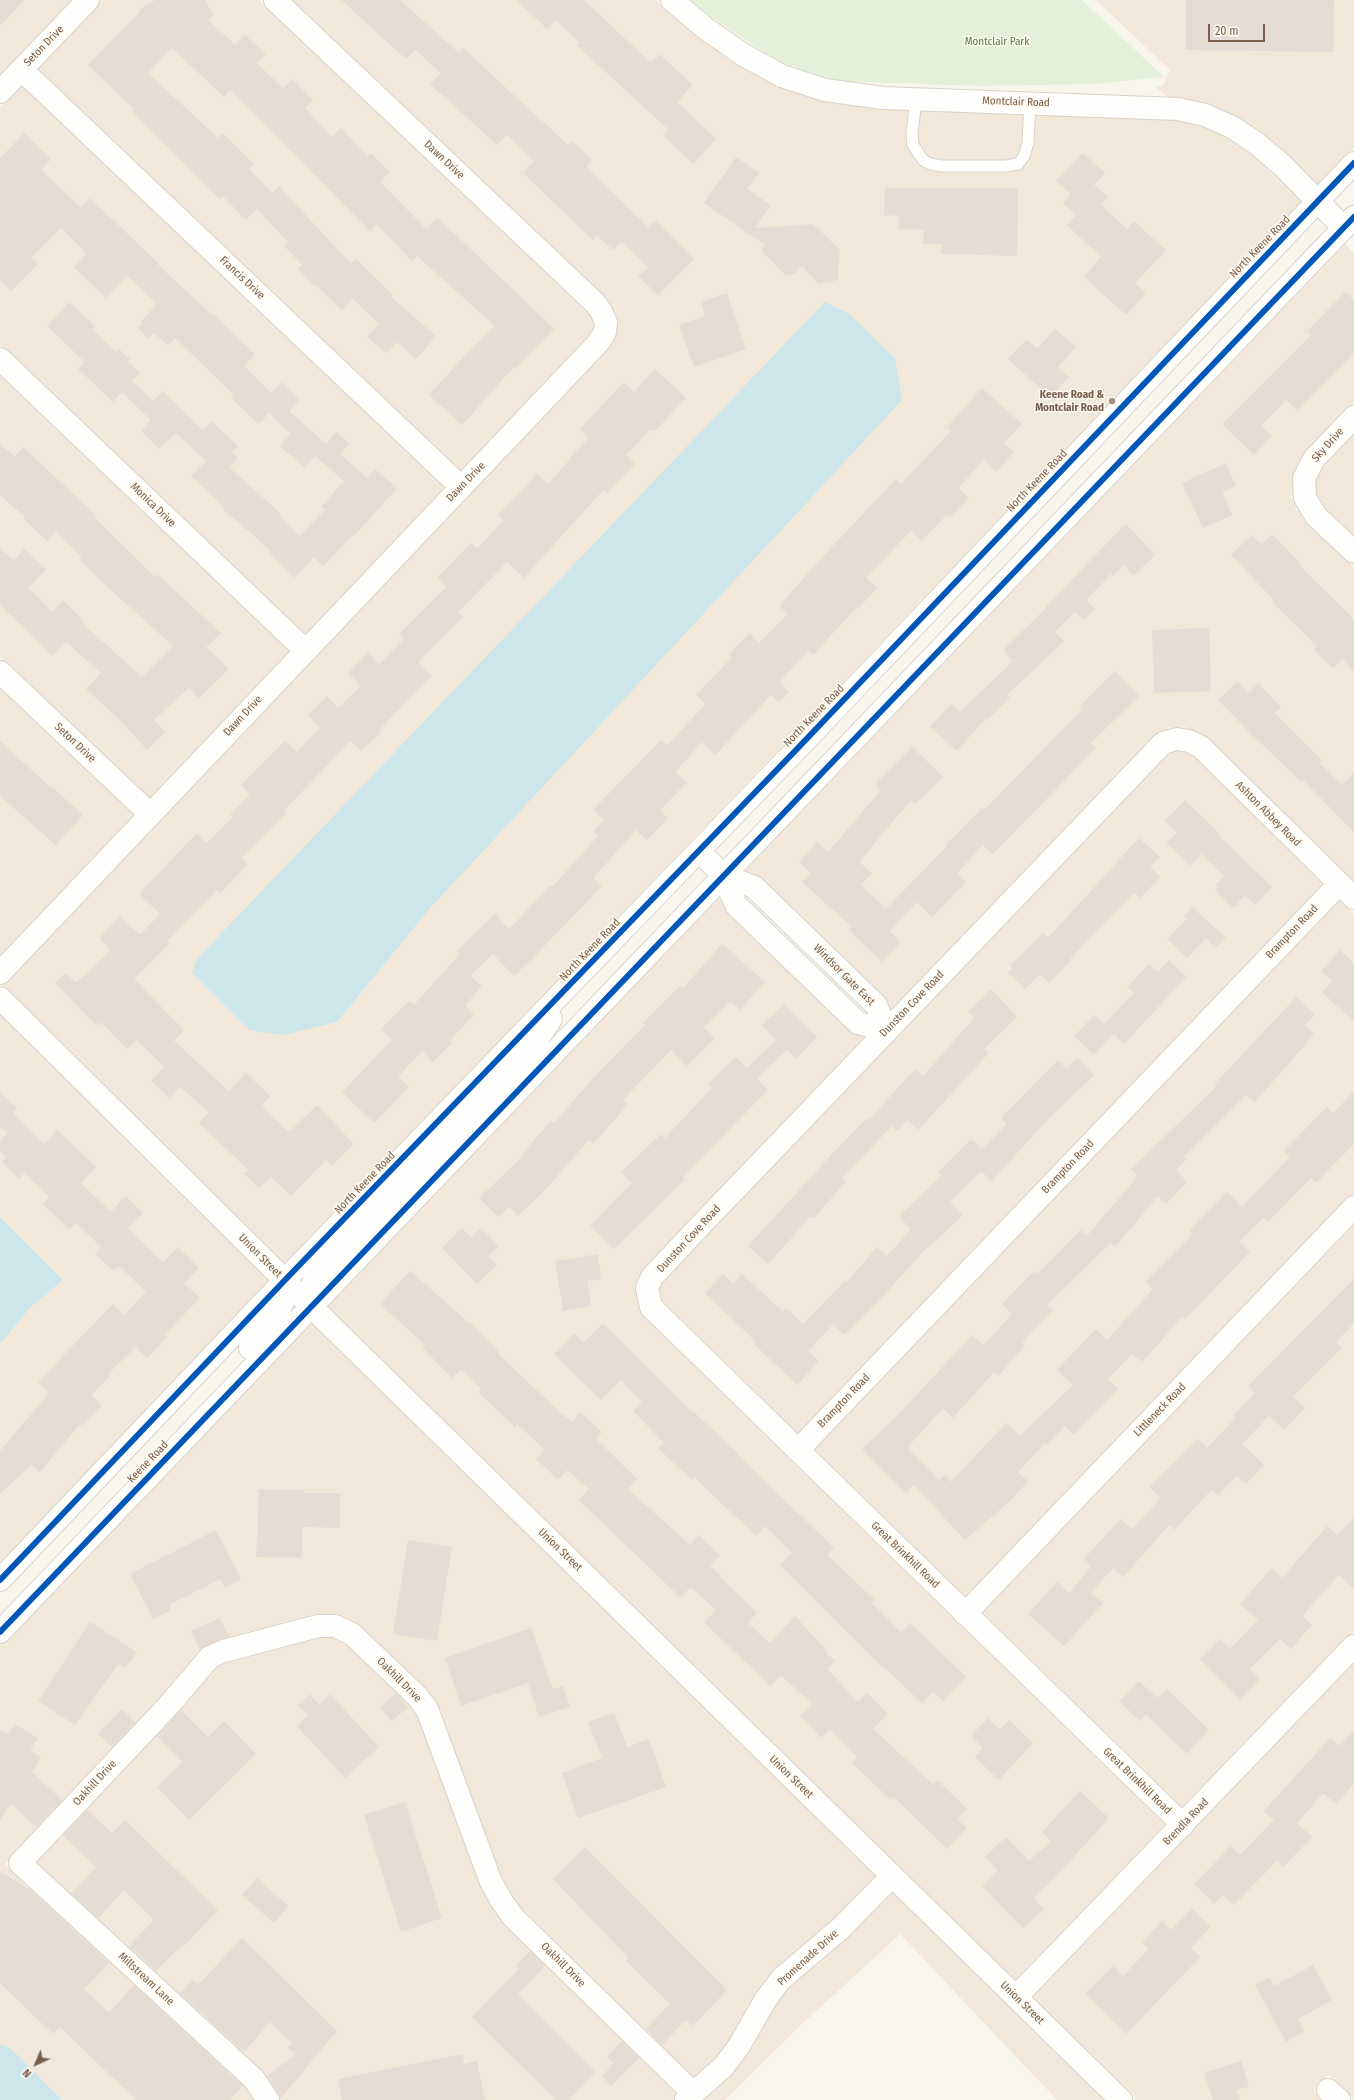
<!DOCTYPE html>
<html>
<head>
<meta charset="utf-8">
<style>
  body { margin:0 }
  #map { position:relative; width:1354px; height:2100px; overflow:hidden; background:#f8f5ed; font-family:"Fira Sans Condensed",sans-serif }
  canvas { display:block }
  .north { position:absolute; left:16px; top:2044px; width:40px; height:40px; -webkit-text-stroke:3px #fffaef; paint-order:stroke; rotate:224deg; font-size:11px; font-weight:700; line-height:16px; text-align:center; color:#785d4b }
  .north::after { content:''; display:block; margin:auto; width:14px; height:18px; background:#785d4b; clip-path:polygon(50% 0,100% 100%,50% 72%,0 100%) }
  .scale { position:absolute; left:1208px; top:24px; width:57px; height:18px; box-sizing:border-box; border:2px solid #785d4b; border-top:0; padding-left:5px; font-size:12px; line-height:14px; white-space:nowrap; color:#785d4b; -webkit-text-stroke:3px #fffaef; paint-order:stroke }
</style>
</head>
<body>
<div id="map">
<canvas width="1354" height="2100"></canvas>
<div class="north">N</div>
<div class="scale">20 m</div>
</div>
<script>
const g = document.querySelector('canvas').getContext('2d');
g.lineJoin = 'round';
function fill(path, color) { g.fillStyle = color; g.fill(path, 'evenodd'); }
const toPath = rows => new Path2D(rows.map(r => 'M' + r).join(''));
function stroke(path, color, width, dash) { g.strokeStyle = color; g.lineWidth = width; g.lineCap = dash ? 'butt' : 'round'; g.setLineDash(dash || []); g.stroke(path); }
function write(font, color, halo, rows, align = 'center') {
  g.font = font + ' "Fira Sans Condensed",sans-serif'; g.lineWidth = 3; g.setLineDash([]); g.textBaseline = 'middle'; g.strokeStyle = halo; g.fillStyle = color; for (const [text, x, y, turn = 0] of rows) {
    g.save(); g.translate(x, y); g.rotate((+turn || 0) * Math.PI / 180); g.textAlign = isNaN(turn) ? turn : align; if (halo) g.strokeText(text, 0, 0); g.fillText(text, 0, 0); g.restore();
  }
}
fill(toPath([
  [0,0,75,0,0,79],
  [102,0,259,0,592,317,595,330,590,337,462,472,37,68],
  [291,0,655,0,698,36,735,63,776,85,820,100,881,109,1175,119,1201,125,1226,136,1249,152,1303,202,285,1265,2,985,312,657,615,317,610,304,602,295],
  [432,906,337,1022,197,959],
  [1096,0,1354,0,1354,148,1318,186,1264,135,1238,118,1208,104,1181,98,1167,97,1156,87,1163,86,1170,70],
  [21,84,447,488,306,635,0,344,0,107],
  [1343,242,1354,253,1354,403,1307,452,1295,494,1291,497,1295,503,1296,511,1300,510,1309,524,1354,568,1354,883,1209,739,1195,731,1186,729,1185,726,1177,728,1169,727,1168,731,1157,735,1146,745,891,1013,883,997,762,879,741,870],
  [0,375,291,651,151,800,0,657],
  [1354,431,1354,537,1325,509,1316,494,1315,479,1322,464],
  [0,687,135,816,0,959],
  [1176,749,1194,756,1324,885,798,1435,660,1301,658,1289,661,1283,889,1043,892,1044,894,1038,900,1036,899,1033,1168,752],
  [719,893,729,913,850,1031,867,1037,650,1265,648,1264,638,1279,640,1281,637,1290,637,1298,641,1311,1168,1826,1017,1983,326,1305],
  [1338,898,1354,914,1354,1193,966,1599,812,1449],
  [0,1013,271,1282,0,1566,0,1344,30,1308,63,1280,0,1217],
  [1354,1221,1354,1632,1183,1811,980,1613],
  [311,1321,877,1877,731,2040,716,2059,694,2079,522,1909,510,1894,501,1877,437,1704,424,1688,360,1626,340,1617,223,1641,161,1698,5,1864,246,2087,255,2100,62,2100,12,2049,0,2044,0,1646,83,1559,85,1559,90,1551],
  [318,1636,332,1637,346,1643,409,1704,418,1715,482,1886,492,1907,506,1925,678,2095,673,2100,281,2100,262,2071,35,1861,216,1666],
  [1354,1660,1354,2099,1329,2075,1313,2090,1323,2100,1137,2100,1031,1996],
  [892,1891,1105,2100,1057,2100,900,1934,801,2025,725,2100,700,2100,789,1986]
]), '#f1e8da');
fill(toPath([
  [690,0,1082,0,1164,77,1095,84,980,86,840,81,808,72,780,61,755,46,709,15]
]), '#e4f0d7');
fill(toPath([
  [825,302,848,313,895,358,902,400,432,906,337,1022,283,1035,249,1030,192,973,197,959],
  [0,1217,63,1280,30,1308,0,1344],
  [0,2044,12,2049,62,2100,0,2100]
]), '#cde6ea');
fill(toPath([
  [0,0,24,0,0,26],
  [155,0,205,0,214,16,208,20,235,45,245,35,266,54,257,63,283,88,292,79,313,100,305,108,332,137,341,128,368,156,371,153,390,172,380,182,426,229,438,218,554,329,515,369,514,367,462,425,429,395,467,353,495,326,417,256,412,261,377,224,370,231,230,90,224,97,172,48,148,73,218,138,223,133,254,164,249,169,272,193,279,186,351,264,356,259,393,295,391,297,436,336,416,359,397,342,386,353,367,337,379,324,353,299,342,310,316,285,314,286,298,269,302,265,284,246,288,242,257,209,246,220,223,196,220,199,132,112,134,109,88,65,140,12,139,10],
  [341,0,400,0,459,53,463,48,568,145,572,141,592,160,586,166,648,227,655,220,694,259,658,295,638,276,648,267,622,242,613,250,597,235,593,240,523,173,534,161,507,135,497,145,430,84,441,73,415,50,406,59],
  [516,0,584,0,651,63,659,54,693,85,677,102,716,139,693,164,663,135,669,130,576,45,579,42,556,20,547,29],
  [1186,0,1334,0,1333,52,1186,50],
  [24,133,51,159,41,170,81,208,90,198,159,264,158,265,212,315,213,314,255,354,244,366,271,393,282,382,300,400,289,411,326,444,336,432,349,443,340,454,367,478,375,469,397,488,354,536,353,535,323,566,314,557,294,578,268,552,270,550,223,509,224,507,191,476,206,461,176,433,159,449,141,431,151,420,122,392,113,402,78,369,85,362,47,326,69,302,95,326,92,329,116,352,119,349,130,359,128,362,140,373,132,381,153,401,163,391,203,430,211,421,238,446,232,452,238,458,229,467,280,513,279,515,299,536,325,510,321,507,344,481,315,456,305,468,280,446,291,434,269,413,259,424,231,398,234,395,175,338,168,346,154,333,149,339,138,328,143,323,141,321,157,304,127,276,106,298,74,267,87,254,61,228,31,258,38,264,11,291,0,280,0,158],
  [1083,153,1105,173,1094,185,1108,197,1101,205,1127,229,1134,221,1166,250,1135,283,1146,293,1126,315,1084,277,1101,257,1067,225,1076,215,1063,203,1071,194,1056,181],
  [736,157,759,173,747,189,771,205,755,228,813,224,840,250,838,280,819,284,802,266,794,274,786,276,761,250,765,245,704,203],
  [885,188,1018,188,1017,256,941,254,942,244,923,244,924,230,899,229,899,216,884,215],
  [1345,292,1354,300,1354,353,1297,410,1286,400,1261,426,1272,436,1254,455,1222,424,1311,335,1307,331],
  [727,293,746,349,694,367,679,325,705,316,701,302],
  [1055,329,1076,347,1058,367,1069,377,1050,397,1008,359,1027,339,1037,349],
  [655,369,686,398,654,432,651,429,626,455,635,464,607,493,603,490,524,578,507,562,458,612,463,617,418,662,432,676,379,730,381,732,361,751,351,741,284,810,287,813,241,858,248,864,220,893,217,890,167,941,170,943,134,979,184,1030,174,1041,229,1091,246,1073,270,1096,262,1106,289,1132,317,1105,354,1144,332,1166,326,1160,291,1196,271,1177,259,1188,244,1173,248,1170,199,1123,209,1112,180,1087,170,1098,151,1081,164,1067,137,1040,127,1049,101,1022,97,1026,55,983,66,973,76,983,111,950,99,938,120,916,140,935,160,914,139,894,197,833,207,843,233,817,230,814,250,795,241,785,285,741,297,752,320,728,308,715,327,696,338,708,361,686,348,673,368,653,379,664,404,639,399,634,446,587,437,578,471,543,477,549,504,520,498,515,537,474,548,484,571,458,570,457,589,438,580,429,624,382,634,392],
  [982,388,1022,424,1004,443,1014,452,996,472,984,460,958,488,969,498,950,517,947,514,922,541,911,531,866,578,877,588,858,609,857,607,813,655,809,651,779,682,789,692,778,702,771,695,715,755,702,742,675,772,687,782,660,810,668,818,647,840,636,830,593,878,602,886,533,958,514,976,493,954,470,976,482,986,465,1005,474,1014,450,1041,452,1043,433,1062,422,1051,398,1077,409,1087,374,1123,342,1092,392,1040,381,1029,409,1001,414,1005,460,954,457,951,495,914,509,929,550,886,552,887,598,836,594,831,604,820,593,810,661,740,667,745,706,704,696,695,732,657,729,654,750,633,759,643,788,614,779,606,814,566,896,479,901,484,951,431,947,427],
  [0,444,15,457,23,447,96,515,94,517,155,577,158,575,221,633,206,647,229,669,199,698,189,688,154,720,165,732,147,750,121,721,86,689,101,673,66,642,52,656,0,605,0,548,14,560,24,549,46,569,29,588,52,612,63,600,85,622,83,624,142,677,173,646,112,591,80,560,82,557,56,532,47,541,24,519,25,517,0,495],
  [1226,463,1236,486,1222,492,1232,515,1203,528,1182,483],
  [1126,524,1155,555,1133,576,1124,565,1113,576,1111,574,1086,600,1095,609,1084,620,1075,612,1055,632,1064,641,1007,695,1010,698,987,720,985,719,957,751,930,727,951,704,960,712,1013,661,1003,650,1047,607,1046,606],
  [1272,534,1301,564,1299,565,1354,619,1354,671,1342,659,1333,669,1314,650,1317,646,1272,602,1274,600,1231,555,1252,535,1262,544],
  [1209,628,1211,691,1154,693,1152,630],
  [1115,671,1139,696,1091,743,1096,748,993,854,983,845,957,873,966,882,932,917,917,902,890,931,901,942,882,962,849,930,852,927,802,882,811,873,799,862,817,842,828,852,881,790,875,784,912,747,943,777,915,805,911,800,859,862,872,873,861,885,886,909,947,846,946,845,982,808,984,810,1082,710,1079,707],
  [1238,681,1249,693,1258,683,1281,707,1275,713,1322,760,1320,763,1342,785,1354,773,1354,832,1303,780,1302,782,1252,735,1218,700],
  [0,741,50,787,51,786,83,815,56,845,0,796],
  [1185,800,1220,834,1219,836,1272,887,1255,905,1245,896,1233,908,1215,890,1218,887,1216,885,1224,876,1201,854,1190,866,1166,843,1177,833,1165,821],
  [1139,838,1160,857,1150,867,1160,877,1140,898,1134,893,1070,959,1071,960,1049,983,1040,974,1025,989,1008,973,1013,968,1010,966,1043,933,1048,938],
  [1192,907,1226,938,1215,948,1206,938,1187,958,1167,939,1187,919,1184,916],
  [722,944,765,982,740,1010,730,1001,704,1027,715,1038,687,1066,671,1050,623,1100,628,1104,593,1144,589,1140,545,1190,518,1216,509,1207,498,1217,479,1198,524,1155,523,1153,551,1121,554,1123,596,1075,645,1025,643,1023,680,986,683,988],
  [1340,950,1354,963,1354,1022,1322,992,1332,981,1321,971],
  [1169,960,1186,977,1124,1044,1114,1034,1094,1055,1074,1036,1094,1015,1104,1024,1134,993,1127,987,1149,964,1158,972],
  [991,989,1017,1017,984,1049,989,1053,918,1130,907,1120,897,1131,892,1126,842,1178,846,1181,814,1218,811,1216,768,1264,748,1246,834,1152,867,1118,869,1120,915,1069,923,1076,974,1018,968,1011],
  [1296,997,1315,1014,1305,1025,1314,1034,1283,1070,1255,1102,1246,1095,1184,1157,1187,1159,1176,1170,1187,1182,1166,1204,1158,1196,1115,1247,1110,1243,1047,1305,1053,1310,1022,1343,1025,1346,998,1376,994,1372,953,1418,943,1408,907,1448,939,1480,945,1475,951,1482,1006,1423,1020,1436,1073,1385,1057,1370,1096,1329,1107,1340,1153,1289,1145,1282,1193,1234,1189,1230,1227,1192,1242,1207,1290,1157,1284,1151,1327,1107,1333,1113,1354,1091,1354,1144,1316,1183,1311,1178,1268,1222,1264,1217,1239,1242,1250,1252,1184,1320,1182,1317,1142,1362,1132,1354,1108,1379,1118,1389,1074,1435,1065,1426,1046,1445,1045,1443,1018,1472,1028,1481,1010,1501,965,1540,914,1485,906,1493,862,1449,897,1416,972,1335,984,1345,1012,1314,1002,1304,1034,1271,1037,1274,1081,1230,1087,1236,1138,1176,1131,1169,1216,1087,1214,1085],
  [784,1004,817,1037,796,1059,787,1050,757,1079,768,1090,683,1177,685,1179,614,1249,590,1226,632,1183,621,1172,661,1134,665,1138,712,1088,708,1084,736,1057,747,1068,776,1040,762,1025],
  [1078,1058,1094,1075,1048,1119,992,1181,981,1171,950,1202,963,1215,929,1247,928,1246,888,1291,844,1335,833,1324,808,1351,819,1361,797,1385,753,1343,755,1341,705,1293,723,1274,733,1283,742,1274,783,1312,786,1308,803,1324,845,1281,847,1282,877,1247,887,1256,911,1229,899,1216,941,1176,938,1172,971,1139,982,1149,1007,1124,1001,1118,1058,1060,1066,1069],
  [0,1092,17,1108,13,1113,44,1144,57,1130,96,1167,81,1183,111,1212,126,1196,143,1213,128,1228,163,1262,178,1247,199,1268,184,1283,200,1298,165,1334,168,1336,147,1358,136,1347,109,1373,111,1375,91,1395,102,1406,82,1426,80,1424,40,1472,31,1465,0,1494,0,1451,49,1393,38,1382,113,1304,124,1315,146,1292,119,1266,114,1271,95,1254,101,1247,76,1223,69,1229,43,1204,49,1197,24,1173,19,1179,2,1162,6,1157,0,1151,0,1141,8,1133,0,1127],
  [462,1228,471,1237,481,1228,499,1246,488,1256,497,1265,477,1284,442,1248],
  [598,1254,601,1279,587,1281,591,1306,563,1311,555,1261],
  [410,1271,468,1322,469,1321,499,1352,498,1354,560,1412,572,1422,580,1412,602,1432,596,1439,637,1479,628,1489,690,1545,699,1535,720,1555,710,1566,721,1576,720,1577,757,1613,748,1623,769,1643,795,1616,827,1651,825,1652,835,1661,827,1669,858,1702,867,1693,888,1714,873,1729,933,1784,937,1780,967,1809,957,1819,967,1828,947,1849,894,1797,891,1800,852,1763,857,1757,830,1729,821,1738,800,1716,812,1704,781,1675,770,1686,704,1622,716,1610,691,1587,680,1597,579,1500,589,1489,567,1470,558,1480,536,1459,545,1450,517,1424,515,1427,478,1392,481,1389,461,1369,452,1378,422,1347,425,1345,380,1304],
  [1354,1279,1354,1323,1336,1342,1342,1348,1293,1397,1305,1408,1284,1430,1269,1416,1242,1444,1264,1465,1246,1484,1237,1475,1218,1495,1212,1489,1174,1530,1169,1525,1123,1577,1113,1568,1091,1593,1103,1603,1064,1646,1028,1614,1057,1582,1069,1593,1091,1567,1083,1560,1121,1519,1132,1529,1161,1498,1149,1487,1198,1439,1207,1448,1236,1417,1234,1415,1255,1393,1248,1386],
  [603,1323,692,1412,693,1411,739,1454,738,1455,834,1548,827,1555,875,1600,872,1603,901,1632,910,1623,966,1677,943,1701,933,1691,922,1703,886,1669,885,1670,780,1565,792,1553,765,1526,756,1536,695,1478,692,1480,658,1448,664,1443,633,1411,642,1402,621,1380,601,1400,554,1354,574,1333,583,1343],
  [259,1489,304,1490,304,1493,340,1493,340,1528,303,1527,302,1558,256,1557],
  [1354,1518,1354,1589,1339,1575,1302,1616,1312,1625,1291,1649,1280,1639,1250,1669,1260,1679,1240,1699,1200,1659,1220,1639,1230,1649,1258,1620,1240,1604,1272,1568,1282,1578,1327,1526,1337,1535],
  [216,1530,241,1579,225,1588,221,1579,169,1605,171,1610,153,1619,130,1574],
  [408,1540,452,1547,437,1641,393,1634],
  [220,1618,229,1637,205,1646,200,1650,191,1631],
  [90,1622,137,1652,125,1668,118,1664,75,1725,38,1701],
  [531,1628,553,1689,563,1686,570,1707,539,1717,528,1683,461,1706,445,1658],
  [1139,1681,1157,1698,1167,1689,1209,1730,1187,1754,1146,1714,1140,1721,1119,1701],
  [396,1693,408,1708,391,1721,380,1707],
  [310,1694,319,1705,330,1694,379,1747,345,1778,297,1726,308,1715,298,1705],
  [122,1709,135,1722,112,1747,98,1734],
  [181,1710,208,1737,224,1721,256,1754,189,1820,157,1787,183,1762,157,1736],
  [614,1713,627,1747,649,1739,666,1787,578,1818,562,1773,602,1758,588,1722],
  [988,1718,1000,1730,1009,1720,1033,1743,999,1780,975,1757,983,1748,971,1736],
  [15,1724,38,1738,30,1750,41,1757,32,1772,62,1800,36,1827,11,1803,0,1820,0,1730,8,1735],
  [1354,1731,1354,1784,1336,1804,1323,1793,1297,1823,1312,1837,1283,1867,1277,1861,1234,1905,1223,1895,1214,1904,1194,1884,1231,1846,1240,1855,1274,1820,1264,1811,1330,1738,1339,1746],
  [1080,1791,1109,1818,1054,1879,1033,1898,1044,1909,1023,1928,982,1886,998,1870,985,1857,1006,1837,1029,1861,1051,1841,1042,1832],
  [405,1802,442,1918,401,1932,364,1815],
  [87,1810,112,1833,125,1820,218,1910,184,1946,182,1945,156,1971,129,1946,154,1920,124,1890,98,1918,71,1893,96,1867,63,1836],
  [585,1847,727,1990,693,2026,686,2020,662,2045,646,2029,670,2004,626,1961,629,1958,553,1879],
  [0,1872,32,1891,109,1963,84,1989,109,2013,134,1985,243,2086,229,2100,136,2100,60,2027,53,2034,0,1983],
  [257,1878,288,1906,274,1923,242,1895],
  [1192,1909,1211,1927,1191,1948,1200,1957,1126,2034,1085,1994,1113,1966,1123,1976,1149,1949,1142,1942,1162,1921,1171,1930],
  [242,1938,337,2031,281,2098,267,2076,296,2054,288,2047,292,2043,270,2022,244,2052,180,1993,193,1980,198,1985],
  [530,1951,545,1966,518,1994,596,2072,569,2100,556,2100,472,2017,519,1969,515,1966],
  [1313,1965,1332,2000,1298,2019,1304,2032,1286,2042,1255,1985,1269,1977,1274,1986],
  [622,2041,639,2058,611,2086,602,2076,614,2063,607,2057],
  [463,2054,464,2064,477,2061,485,2100,342,2100,338,2079],
  [1241,2061,1249,2087,1237,2090,1240,2100,1213,2100,1204,2073]
]), '#e5ddd4');
const lane = toPath([
  [916,99,912,133,913,145,923,160,930,164,942,166,1006,166,1018,164,1024,156,1028,143,1030,103]
]);
const street = toPath([
  [22,70,461,487],
  [0,92,88,0],
  [0,359,305,650],
  [1354,417,1314,459,1304,478,1305,498,1316,516,1354,552],
  [0,672,150,814],
  [699,851,723,875,754,887,876,1005,887,1031],
  [723,875,736,905,858,1023,887,1031],
  [0,973,598,343,605,332,606,322,601,311,595,303,275,0],
  [798,1450,1339,884],
  [965,1614,1354,1207],
  [1183,1825,651,1307,647,1288,652,1277,699,1227,1163,743,1177,739,1189,741,1201,747,1354,898],
  [1016,1997,1354,1646],
  [1328,2090,1339,2100],
  [268,2100,254,2079,20,1863,169,1705,210,1657,224,1651,318,1626,335,1626,352,1634,417,1696,427,1709,491,1882,501,1900,513,1917,693,2093],
  [686,2100,724,2066,739,2046,766,1999,781,1979,841,1928,892,1876]
]);
const secondary = toPath([
  [672,0,705,28,742,54,782,76,825,90,883,98,1178,109,1205,115,1232,127,1256,143,1282,165,1344,228],
  [0,998,330,1325,1121,2100],
  [311,1306,311,1288,318,1271,326,1260,533,1046,551,1019],
  [250,1348,271,1326,277,1316,284,1299,285,1282],
  [0,1580,285,1280,796,750,1354,163],
  [0,1632,1354,217]
]);
stroke(lane, '#d7d2cb', 13);
stroke(street, '#d7d2cb', 24);
stroke(secondary, '#d8d2ca', 24);
stroke(lane, '#fefefc', 11);
stroke(street, '#fefefc', 22);
stroke(secondary, '#fefefc', 22);
stroke(toPath([
  [0,1580,285,1280,796,750,1354,163],
  [0,1632,1354,217]
]), '#0057b8', 6);
for (const [x, y, r, color] of [
  [1112,401,4,"#a59284"]
]) { const dot = new Path2D(); dot.arc(x, y, r, 0, 2 * Math.PI); g.fillStyle = color; g.fill(dot); stroke(dot, '#fffaef', 1.5); }
write('11px', '#517e42', '#fffaef', [
  ["Montclair Park",997,42]
]);
write('11px', '#785d4b', '#fffaef', [
  ["Seton Drive",44,46,-46],
  ["Montclair Road",1016,102,2],
  ["Dawn Drive",444,160,43],
  ["North Keene Road",1260,247,-46],
  ["Francis Drive",242,278,43],
  ["Sky Drive",1328,445,-48],
  ["North Keene Road",1037,481,-46],
  ["Dawn Drive",466,482,-46],
  ["Monica Drive",153,505,44],
  ["Dawn Drive",243,716,-47],
  ["North Keene Road",814,716,-46],
  ["Seton Drive",75,743,43],
  ["Ashton Abbey Road",1268,814,45],
  ["Brampton Road",1292,932,-46],
  ["North Keene Road",590,950,-46],
  ["Windsor Gate East",844,975,45],
  ["Dunston Cove Road",912,1004,-46],
  ["Brampton Road",1068,1167,-46],
  ["North Keene Road",365,1183,-46],
  ["Dunston Cove Road",689,1239,-47],
  ["Union Street",260,1256,45],
  ["Brampton Road",844,1401,-46],
  ["Littleneck Road",1160,1410,-46],
  ["Keene Road",148,1462,-46],
  ["Union Street",560,1550,44],
  ["Great Brinkhill Road",905,1555,44],
  ["Oakhill Drive",399,1680,45],
  ["Union Street",791,1777,44],
  ["Great Brinkhill Road",1137,1781,44],
  ["Oakhill Drive",95,1783,-47],
  ["Brendla Road",1186,1822,-46],
  ["Promenade Drive",808,1958,-42],
  ["Oakhill Drive",563,1965,45],
  ["Millstream Lane",146,1979,43],
  ["Union Street",1022,2003,44]
]);
write('bold 11px', '#785d4b', '#fffaef', [
  ["Keene Road &",1104,395],
  ["Montclair Road",1104,408]
], 'right');
</script>
</body>
</html>
